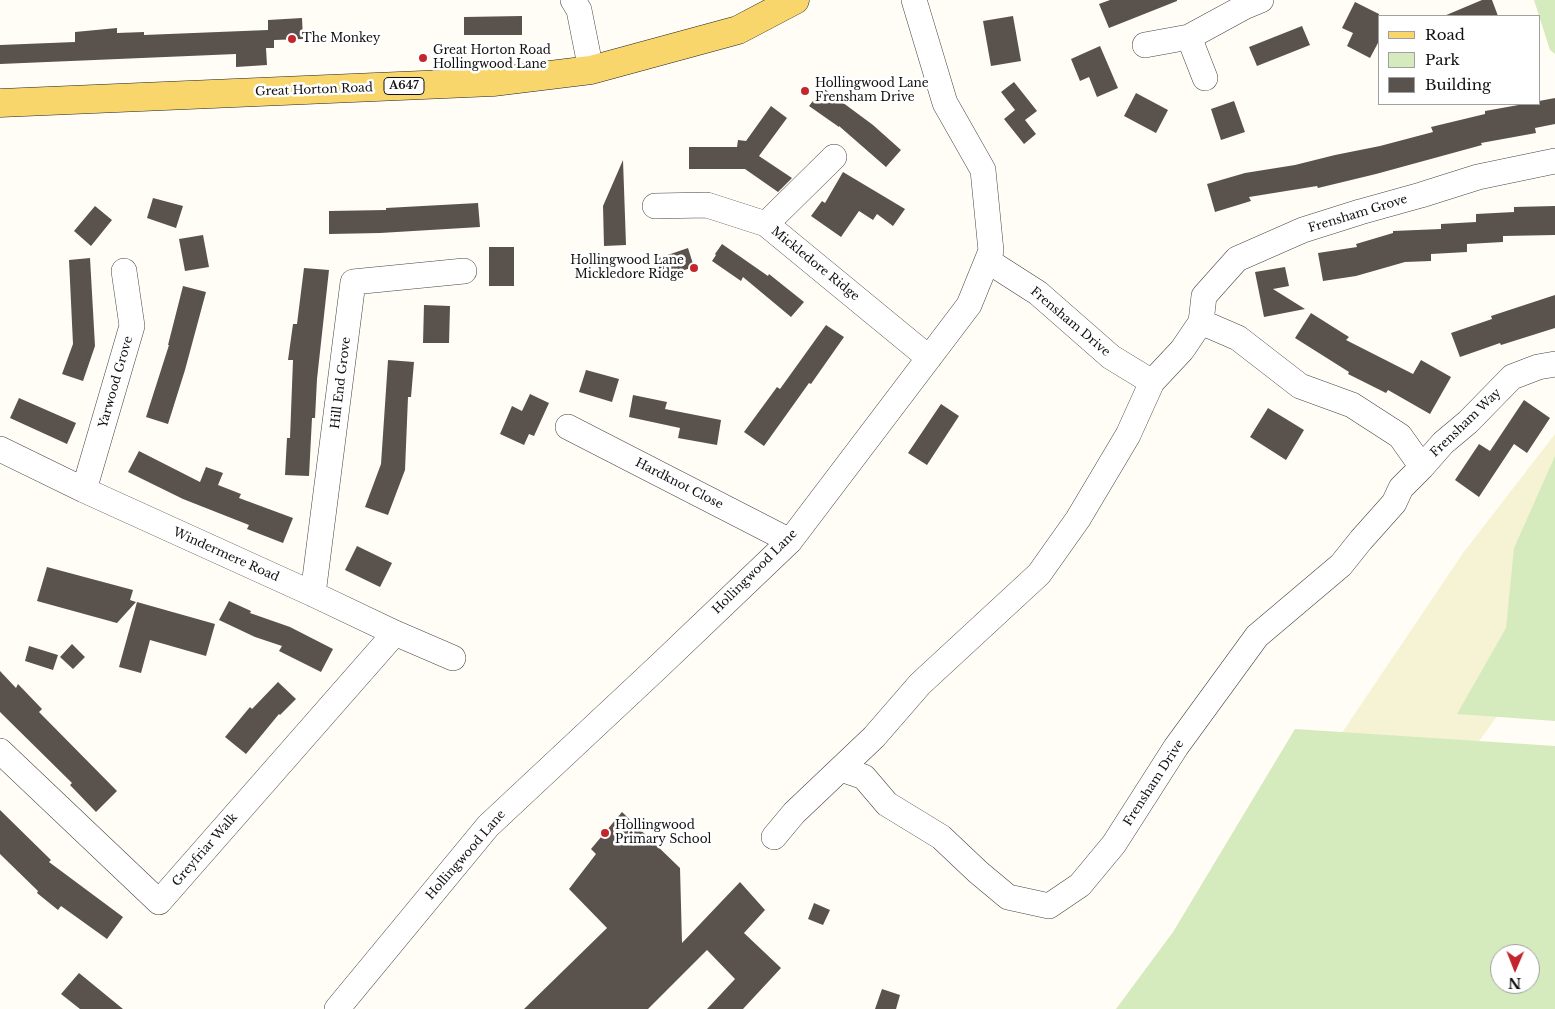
<!DOCTYPE html>
<html>
<head>
<meta charset="utf-8">
<style>
  body { margin:0 }
  #map { position:relative; width:1555px; height:1009px; overflow:hidden; background:#fffdf5; font-family:"Libre Baskerville",serif }
  canvas { display:block }
  .legend { position:absolute; left:1378px; top:15px; width:162px; height:90px; box-sizing:border-box; background:#fff; border:1px solid #a0a0a0; margin:0; padding:6px 9px; list-style:none; font-size:15px; color:#111 }
  .legend li { display:flex; align-items:center; gap:10px; height:25px }
  .legend b { width:25px; border:1px solid #a0a0a0 }
  .north { position:absolute; left:1490px; top:944px; width:50px; height:50px; box-sizing:border-box; background:#fff; border:1px solid #a0a0a0; border-radius:50%; rotate:181deg; font-size:14px; font-weight:700; line-height:20px; text-align:center; color:#111 }
  .north::after { content:''; display:block; margin:auto; width:18px; height:22px; background:#c4262e; clip-path:polygon(50% 0,100% 100%,50% 72%,0 100%) }
</style>
</head>
<body>
<div id="map">
<canvas width="1555" height="1009"></canvas>
<ul class="legend">
<li><b style="height:6px;background:#f9d66b"></b>Road</li>
<li><b style="height:14px;background:#d5ebbd"></b>Park</li>
<li><b style="height:14px;background:#5a524d"></b>Building</li>
</ul>
<div class="north">N</div>
</div>
<script>
const g = document.querySelector('canvas').getContext('2d');
g.lineJoin = 'round';
function fill(path, color) { g.fillStyle = color; g.fill(path, 'evenodd'); }
const toPath = rows => new Path2D(rows.map(r => 'M' + r).join(''));
function stroke(path, color, width, dash) { g.strokeStyle = color; g.lineWidth = width; g.lineCap = dash ? 'butt' : 'round'; g.setLineDash(dash || []); g.stroke(path); }
function write(font, color, halo, rows, align = 'center') {
  g.font = font + ' "Libre Baskerville",serif'; g.lineWidth = 5; g.setLineDash([]); g.textBaseline = 'middle'; g.strokeStyle = halo; g.fillStyle = color; for (const [text, x, y, turn = 0] of rows) {
    g.save(); g.translate(x, y); g.rotate((+turn || 0) * Math.PI / 180); g.textAlign = isNaN(turn) ? turn : align; if (halo) g.strokeText(text, 0, 0); g.fillText(text, 0, 0); g.restore();
  }
}
fill(toPath([
  [1555,434,1555,612,1515,692,1441,793,1327,755,1463,553]
]), '#f6f3d4');
fill(toPath([
  [1534,0,1555,0,1555,54,1550,50],
  [1555,456,1555,721,1457,714,1506,628,1514,548],
  [1295,729,1555,746,1555,1009,1116,1009,1173,932],
  [1500,954,1530,954,1530,984,1500,984]
]), '#d5ebbd');
fill(toPath([
  [1110,0,1177,0,1177,1,1109,28,1099,4],
  [1482,0,1492,0,1498,16,1444,16],
  [1355,2,1379,14,1379,41,1370,58,1347,46,1353,33,1342,28],
  [522,16,522,35,464,35,464,17],
  [1013,16,1021,61,991,66,983,21],
  [302,18,303,39,274,40,274,48,266,48,267,65,236,67,236,54,0,64,0,45,75,42,75,32,117,28,117,33,144,32,144,35,268,30,268,20],
  [1302,26,1310,45,1257,66,1249,47],
  [1100,46,1118,88,1097,97,1089,77,1080,81,1071,59],
  [1014,82,1037,111,1025,120,1036,134,1024,144,1004,119,1015,110,1001,92],
  [823,88,873,125,901,150,886,167,839,126,839,127,809,106],
  [1136,93,1168,110,1156,133,1124,116],
  [1555,98,1555,124,1535,128,1536,133,1481,143,1482,145,1376,174,1318,188,1317,186,1249,197,1251,201,1215,212,1207,184,1245,173,1295,165,1335,155,1380,146,1433,132,1431,127,1485,114,1485,111,1524,104,1539,104,1539,101],
  [1234,101,1245,132,1221,140,1211,109],
  [771,106,787,118,759,156,792,178,778,192,745,169,689,169,689,147,737,147,738,140,746,141],
  [623,160,626,245,604,246,603,206],
  [843,172,905,209,893,226,877,214,873,220,859,211,841,237,811,216,822,201,825,203],
  [153,198,183,206,176,228,147,218],
  [478,203,480,227,380,233,329,234,329,211,386,210,386,208],
  [95,206,112,220,91,246,74,231],
  [1555,206,1555,235,1503,236,1503,242,1467,244,1467,252,1431,254,1431,261,1405,262,1356,276,1323,281,1318,253,1357,247,1356,244,1393,233,1393,231,1441,229,1441,224,1476,222,1476,214,1514,212,1514,207],
  [203,235,209,267,185,271,179,239],
  [722,244,768,276,769,274,804,302,791,317,743,277,741,281,712,261,716,255,715,254],
  [489,247,514,247,514,286,489,286],
  [688,248,694,267,662,277,656,259],
  [90,258,95,346,83,381,62,374,73,344,69,260],
  [1285,267,1289,286,1273,289,1305,309,1264,317,1255,272],
  [304,268,329,270,317,379,315,418,312,418,309,476,285,475,287,438,290,438,293,360,288,360,293,324,297,324],
  [183,286,206,292,185,370,168,424,146,417,169,345,168,345],
  [1555,295,1555,328,1501,345,1500,343,1460,357,1451,333,1492,319,1491,316],
  [424,305,450,306,449,343,423,343],
  [1311,313,1349,337,1346,340,1413,374,1421,360,1451,377,1430,414,1388,390,1386,393,1348,374,1349,372,1295,338],
  [826,325,844,337,811,384,809,383,764,446,744,432,777,387,780,389],
  [388,360,414,362,411,397,408,397,405,470,388,515,365,507,381,464],
  [586,370,619,379,612,402,579,392],
  [530,394,549,403,534,436,529,434,524,445,500,434,512,406,522,411],
  [633,395,667,402,665,409,721,420,717,445,678,438,680,428,629,417],
  [19,398,76,423,67,444,10,418],
  [1524,400,1550,418,1527,453,1514,444,1479,497,1455,480,1479,444,1490,451],
  [941,404,959,416,927,465,908,453],
  [1268,408,1304,430,1286,460,1250,437],
  [139,451,200,482,206,467,223,473,218,485,241,494,239,498,293,518,283,543,247,529,249,525,183,499,128,472],
  [357,546,392,563,380,587,345,570],
  [47,567,133,590,130,600,136,602,117,623,37,601],
  [229,601,251,611,250,613,290,627,333,649,321,672,279,651,282,646,255,637,219,620],
  [137,602,215,624,206,656,150,640,141,673,119,667],
  [72,644,85,657,73,669,60,657],
  [29,646,58,655,53,670,25,661],
  [0,671,16,688,18,684,42,709,39,712,117,791,96,812,70,785,72,783,0,712],
  [278,682,296,699,280,715,279,714,246,754,225,737,250,707,252,709],
  [0,810,51,860,49,862,123,917,107,939,61,906,58,910,37,893,38,891,0,854],
  [622,812,680,868,682,943,740,882,765,910,744,933,781,968,743,1009,707,1009,735,979,707,950,648,1009,524,1009,607,928,569,889,596,854,591,849],
  [814,903,830,910,823,925,808,919],
  [79,973,123,1009,80,1009,61,994],
  [882,989,900,995,896,1009,875,1009]
]), '#5a524d');
const minor = toPath([
  [573,0,579,10,591,70],
  [1189,37,1205,78],
  [1145,45,1189,37,1244,7,1261,0],
  [655,206,707,205,766,224,929,358],
  [766,224,834,157],
  [988,261,1038,293,1111,357,1152,382],
  [1201,322,1238,338,1300,386,1352,405,1400,436,1422,467,1443,443,1468,422,1512,377,1538,367,1555,364],
  [568,427,790,541],
  [0,449,84,490,313,594,395,633,453,658],
  [84,490,132,326,124,271],
  [313,594,353,282,464,271],
  [0,751,159,902,395,633],
  [841,769,864,777,887,804,941,837,978,872,1008,897,1049,906,1080,885,1114,844,1176,747,1257,636,1341,565,1361,540,1394,503,1401,488,1422,467],
  [774,837,794,813,874,737,920,684,1039,574,1078,519,1128,435,1152,382,1182,350,1201,322,1204,296,1237,259,1303,230,1360,212,1421,195,1478,177,1555,161],
  [337,1009,488,826,658,667,790,541,969,305,991,251,983,170,945,103,914,0]
]);
const major = toPath([
  [0,103,493,82,591,70,738,30,795,0]
]);
stroke(minor, '#444', 26);
stroke(major, '#222', 29);
stroke(minor, '#fff', 25);
stroke(major, '#f9d66b', 28);
for (const [x, y, r, color] of [
  [292,39,5,"#c4262e"],
  [423,58,5,"#c4262e"],
  [805,91,5,"#c4262e"],
  [694,268,5,"#c4262e"],
  [605,833,5,"#c4262e"]
]) { const dot = new Path2D(); dot.arc(x, y, r, 0, 2 * Math.PI); g.fillStyle = color; g.fill(dot); stroke(dot, '#fff', 2); }
for (const [x, y, w] of [
  [404,86,40]
]) { const box = new Path2D(); box.roundRect(x - w / 2, y - 8.5, w, 17, 4); g.fillStyle = '#fff'; g.fill(box); stroke(box, '#111', 1); }
write('bold 11px', '#111', null, [
  ["A647",404,86]
]);
write('12px', '#111', '#fff', [
  ["The Monkey",302,39],
  ["Great Horton Road",433,51],
  ["Hollingwood Lane",433,65],
  ["Hollingwood Lane",815,84],
  ["Frensham Drive",815,98],
  ["Hollingwood Lane",684,261,"right"],
  ["Mickledore Ridge",684,275,"right"],
  ["Hollingwood",615,826],
  ["Primary School",615,840]
], 'left');
write('12px', '#111', '#fff', [
  ["Great Horton Road",314,90,-2],
  ["Frensham Grove",1358,214,-17],
  ["Mickledore Ridge",815,264,39],
  ["Frensham Drive",1070,322,40],
  ["Yarwood Grove",116,382,-74],
  ["Hill End Grove",341,383,-83],
  ["Frensham Way",1466,423,-44],
  ["Hardknot Close",679,484,27],
  ["Windermere Road",226,555,24],
  ["Hollingwood Lane",755,572,-45],
  ["Frensham Drive",1154,783,-57],
  ["Greyfriar Walk",205,850,-49],
  ["Hollingwood Lane",466,855,-49]
]);
</script>
</body>
</html>
